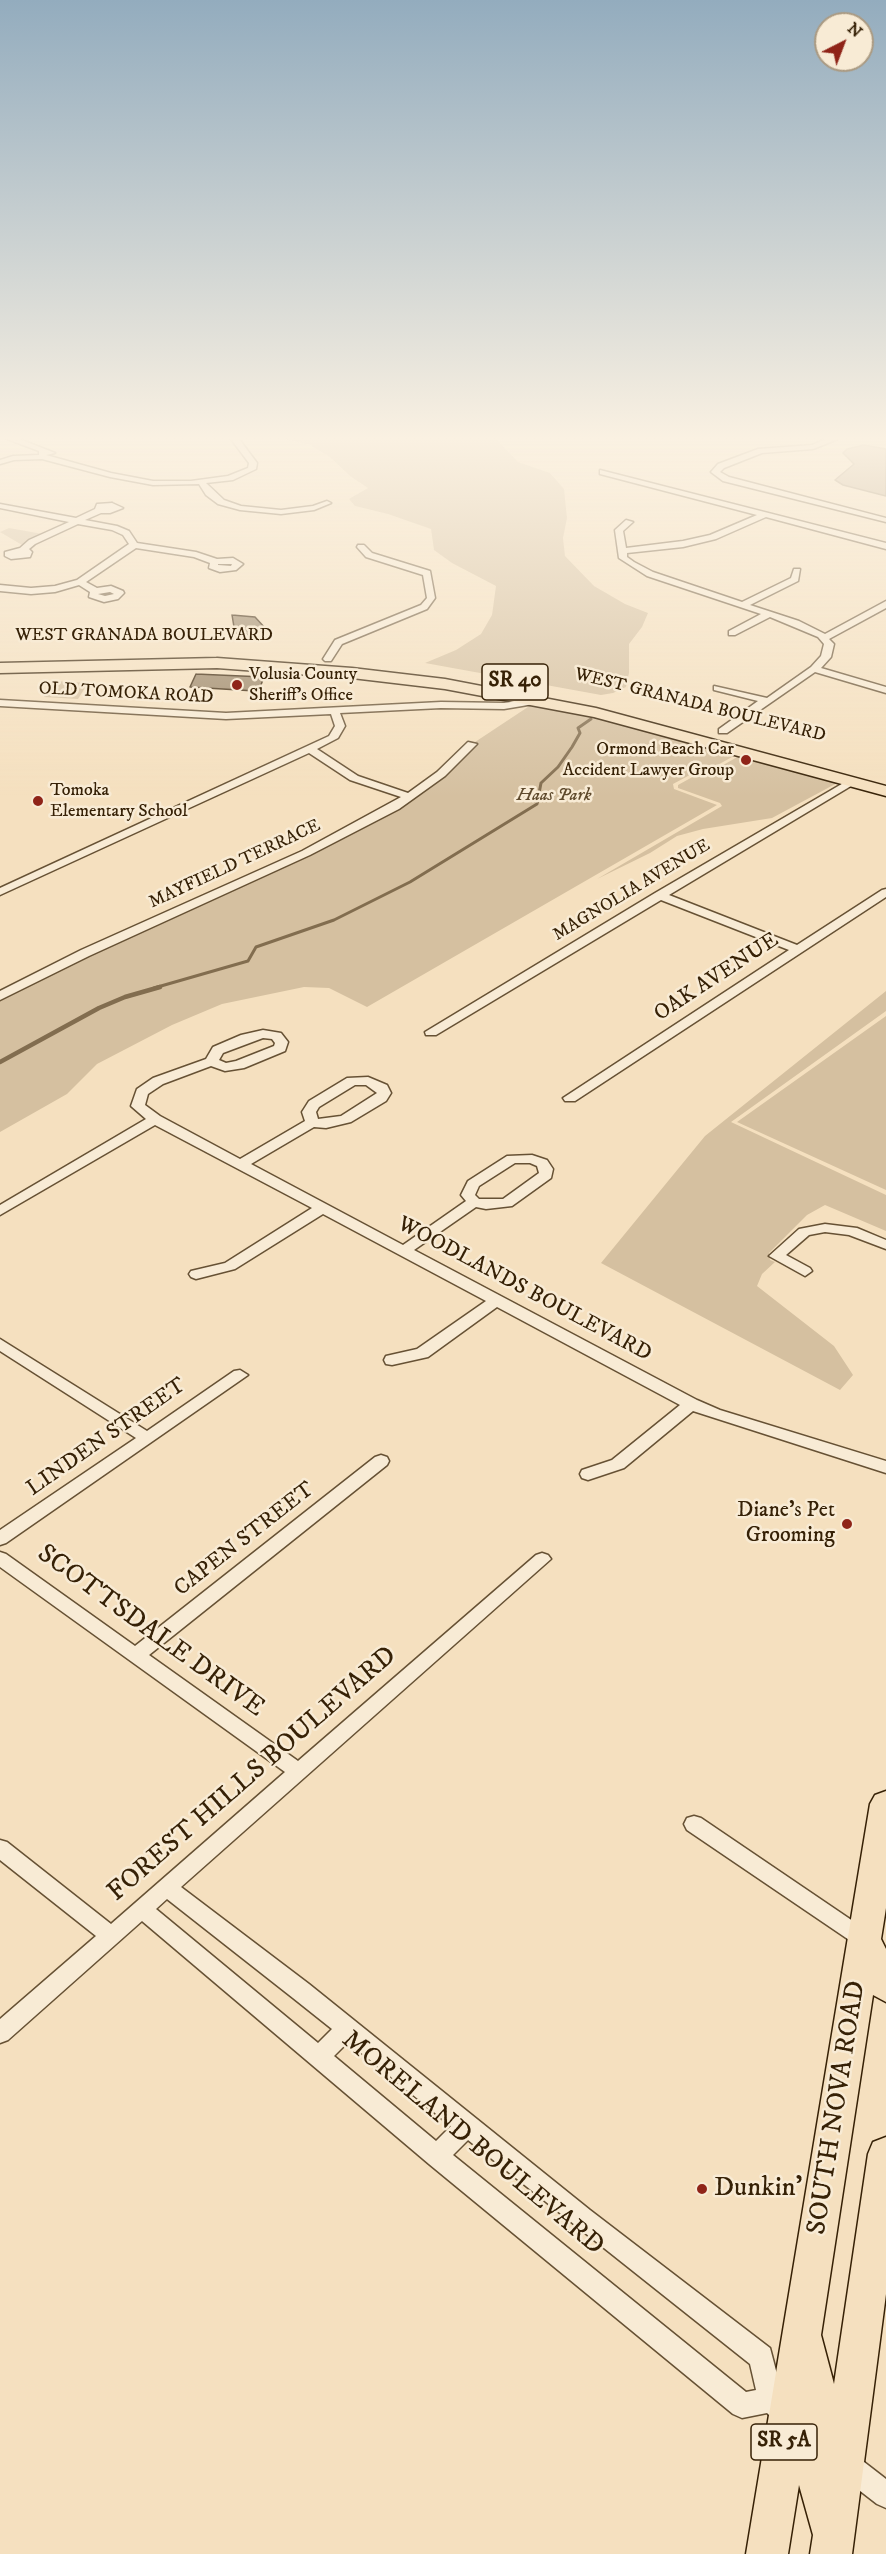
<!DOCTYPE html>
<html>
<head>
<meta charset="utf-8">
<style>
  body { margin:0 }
  #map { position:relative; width:886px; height:2554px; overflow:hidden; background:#f5e0bf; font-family:"IM FELL DW Pica",serif }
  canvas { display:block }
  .north { position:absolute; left:814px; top:12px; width:60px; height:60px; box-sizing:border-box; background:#f8ebd5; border:2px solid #aa9a82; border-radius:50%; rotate:42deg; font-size:16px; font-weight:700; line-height:24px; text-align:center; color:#362106 }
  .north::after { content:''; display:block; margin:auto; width:21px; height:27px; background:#8f2418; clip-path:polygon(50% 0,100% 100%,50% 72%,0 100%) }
</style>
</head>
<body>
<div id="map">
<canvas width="886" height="2554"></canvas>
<div class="north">N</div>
</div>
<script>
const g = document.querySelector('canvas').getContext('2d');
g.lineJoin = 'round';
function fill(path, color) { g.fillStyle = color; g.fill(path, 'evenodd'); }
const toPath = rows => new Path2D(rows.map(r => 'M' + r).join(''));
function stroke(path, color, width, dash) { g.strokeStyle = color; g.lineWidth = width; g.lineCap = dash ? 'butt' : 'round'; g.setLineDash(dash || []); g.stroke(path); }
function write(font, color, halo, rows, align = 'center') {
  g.font = font + ' "IM FELL DW Pica",serif'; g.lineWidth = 5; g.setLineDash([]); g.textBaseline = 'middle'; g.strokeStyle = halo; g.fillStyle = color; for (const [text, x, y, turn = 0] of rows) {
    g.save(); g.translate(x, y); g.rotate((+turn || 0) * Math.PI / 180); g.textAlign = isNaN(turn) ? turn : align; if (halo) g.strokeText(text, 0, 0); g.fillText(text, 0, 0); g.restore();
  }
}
fill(toPath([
  [285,439,496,439,518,462,550,473,564,489,567,518,563,538,565,556,594,586,625,604,648,613,642,627,629,644,629,673,626,687,613,693,601,695,425,663,456,650,481,634,492,615,496,586,452,563,434,550,431,529,388,514,355,506,349,499,368,488,350,476,330,457,310,445],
  [9,528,43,534,44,534,22,545,0,532],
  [54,681,88,683,78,699,44,697],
  [537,701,741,752,714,767,701,769,673,784,674,789,717,805,367,1007,329,988,304,987,222,1004,172,1025,97,1064,67,1094,0,1132,0,996,395,807,472,744],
  [739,756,839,782,772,818,703,829,677,836,650,853,597,879,722,806,720,803,678,788,678,785,705,770,718,768],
  [886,991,886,1011,731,1122,886,1195,886,1231,825,1205,807,1215,769,1253,770,1260,775,1262,762,1274,757,1286,834,1346,853,1375,840,1390,601,1263,705,1136],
  [886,1016,886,1190,737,1122]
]), '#d5c0a0');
const water = toPath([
  [864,445,886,449,886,496,843,485,835,480,854,464,843,453,847,449,864,445]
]);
fill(water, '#b49f80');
stroke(water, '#826d4f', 1.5);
stroke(toPath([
  [154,988,248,961,256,947,334,920,410,882,537,804,541,783,558,767,572,747,580,733,578,728,591,719]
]), '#826d4f', 3);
stroke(toPath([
  [0,1062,99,1008,125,997,160,987]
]), '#826d4f', 4.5);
const building = toPath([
  [232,615,255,617,266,629,250,635,235,633,232,615],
  [196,674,264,677,259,690,255,691,190,687,196,674]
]);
fill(building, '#998466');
stroke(building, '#362106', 1.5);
const minor = toPath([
  [7,439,19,439,55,453,46,455,111,473,153,481,191,481,228,476,248,468,249,463,231,439,239,439,257,463,256,469,233,480,206,483,224,500,241,506,281,510,313,506,327,501,331,503,314,510,281,514,240,510,218,504,206,495,199,484,153,485,110,477,42,459,14,460,0,464,0,460,13,456,39,455,39,451,7,439],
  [826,439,838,439,813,449,762,453,724,468,720,472,729,477,886,518,886,522,723,481,711,472,718,464,758,449,812,445,826,439],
  [600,470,886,543,886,549,766,517,716,539,683,547,627,553,627,557,634,562,653,572,742,602,791,578,794,569,800,569,798,581,750,605,799,621,825,634,886,601,886,608,829,639,834,644,831,657,821,668,886,687,886,693,815,672,727,733,719,733,719,729,758,701,714,690,714,686,767,698,811,667,821,656,824,644,818,637,770,617,735,635,729,635,729,631,761,614,647,576,619,558,615,530,626,520,633,522,623,531,626,548,683,541,710,535,757,515,600,474,600,470],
  [112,503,123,508,110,513,101,513,85,520,117,526,129,531,137,543,196,552,217,559,233,558,243,564,236,570,220,572,209,568,210,563,194,557,136,548,86,582,97,588,111,586,123,591,124,593,118,599,104,602,89,597,90,592,79,585,55,592,31,594,0,591,0,585,31,588,55,586,77,580,129,544,123,535,112,530,78,524,35,544,29,549,32,552,30,557,11,559,5,556,5,552,20,548,29,540,69,522,0,508,0,504,76,518,95,509,97,504,112,503],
  [232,564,231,566,218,565,218,564,232,564],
  [110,592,114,594,105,596,98,594,110,592],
  [358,545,364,545,372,553,430,571,435,598,427,609,342,644,331,661,325,661,323,659,335,640,421,605,427,598,423,575,366,557,357,547,358,545],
  [537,698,540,699,540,703,504,709,441,708,340,713,345,726,338,738,317,749,358,776,408,793,437,772,468,742,477,744,445,776,399,809,310,855,89,956,0,1000,0,991,81,950,302,851,401,797,350,780,309,753,0,895,0,888,329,736,335,726,331,714,226,719,0,706,0,700,226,713,441,702,504,703,537,698],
  [852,778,856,779,856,783,669,895,797,945,882,890,886,889,886,897,575,1101,565,1101,563,1098,789,950,661,900,436,1035,426,1035,425,1032,655,893,852,778],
  [263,1030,281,1033,288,1042,285,1051,244,1068,225,1071,211,1066,163,1084,148,1094,145,1105,160,1116,240,1159,305,1121,302,1112,309,1101,347,1078,368,1077,387,1085,391,1093,386,1101,351,1122,326,1128,314,1127,251,1164,403,1245,466,1201,461,1195,468,1181,507,1156,532,1155,547,1160,553,1169,551,1178,512,1206,486,1209,476,1207,414,1250,697,1400,720,1410,886,1461,886,1473,693,1411,624,1468,588,1480,582,1478,580,1474,582,1470,612,1460,680,1405,497,1307,428,1357,392,1365,386,1364,384,1360,386,1356,417,1349,486,1301,323,1214,235,1269,196,1279,191,1277,189,1274,191,1271,225,1263,312,1208,155,1125,0,1215,0,1205,146,1119,131,1106,137,1089,153,1078,206,1059,213,1047,241,1035,263,1030],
  [263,1038,272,1039,275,1043,274,1046,236,1061,226,1063,219,1060,223,1053,263,1038],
  [355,1085,366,1085,377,1093,341,1116,318,1119,316,1112,319,1107,355,1085],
  [515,1163,530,1163,537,1166,539,1173,503,1199,479,1199,475,1195,479,1186,515,1163],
  [825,1224,857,1228,886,1240,886,1249,849,1235,825,1232,809,1235,786,1255,810,1268,812,1271,805,1276,769,1256,799,1229,825,1224],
  [0,1339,147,1431,234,1371,240,1370,248,1375,6,1543,0,1545,0,1530,136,1438,0,1351,0,1339],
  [381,1455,387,1457,389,1461,387,1465,149,1655,298,1761,536,1555,542,1553,548,1555,551,1559,181,1887,309,1984,590,2210,770,2348,782,2393,795,2405,799,2414,795,2423,786,2427,777,2423,767,2413,742,2418,733,2414,429,2164,142,1921,8,2040,0,2043,0,2019,96,1936,0,1860,0,1840,7,1842,111,1924,285,1772,0,1567,0,1552,6,1554,135,1646,375,1457,381,1455],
  [167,1899,293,1998,332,2029,318,2043,156,1909,167,1899],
  [348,2042,451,2126,436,2141,334,2056,348,2042],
  [468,2140,750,2364,756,2390,746,2392,453,2155,468,2140],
  [694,1816,701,1818,872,1934,875,1940,872,1946,865,1949,858,1946,687,1830,684,1824,687,1818,694,1816],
  [846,2451,855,2455,886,2479,886,2508,877,2504,837,2473,833,2464,837,2455,846,2451]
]);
const primary = toPath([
  [217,658,352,668,445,679,596,708,886,786,886,796,594,717,445,689,352,678,217,668,0,673,0,663,217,658],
  [886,1791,886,1908,881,1939,886,1949,886,2002,873,1995,821,2335,834,2384,868,2154,873,2142,886,2137,886,2294,852,2554,810,2554,813,2535,799,2485,788,2554,746,2554,870,1804,875,1795,886,1791]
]);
stroke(minor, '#665134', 3);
stroke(primary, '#362106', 3);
fill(minor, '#f8ebd5');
fill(primary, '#f5e0bf');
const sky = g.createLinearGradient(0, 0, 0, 797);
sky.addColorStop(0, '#93acbe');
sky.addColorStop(0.55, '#faf1e2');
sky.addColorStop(1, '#faf1e200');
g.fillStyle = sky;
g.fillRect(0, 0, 886, 797);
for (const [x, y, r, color] of [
  [237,685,6,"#8f2418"],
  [746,760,6,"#8f2418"],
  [38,801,6,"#8f2418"],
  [847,1524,6,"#8f2418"],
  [702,2189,6,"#8f2418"]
]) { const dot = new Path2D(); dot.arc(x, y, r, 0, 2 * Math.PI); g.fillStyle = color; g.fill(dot); stroke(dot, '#f8ebd5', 2); }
write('18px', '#362106', '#f8ebd5', [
  ["WEST GRANADA BOULEVARD",144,636],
  ["OLD TOMOKA ROAD",126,694,3],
  ["WEST GRANADA BOULEVARD",700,706,14],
  ["MAYFIELD TERRACE",235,865,-25],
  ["MAGNOLIA AVENUE",632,891,-31]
]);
write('18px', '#362106', '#f8ebd5', [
  ["Volusia County",249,675],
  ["Sheriff's Office",249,696],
  ["Ormond Beach Car",734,750,"right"],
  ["Accident Lawyer Group",734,771,"right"],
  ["Tomoka",50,791],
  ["Elementary School",50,812]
], 'left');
write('italic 18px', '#5e492c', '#f8ebd5', [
  ["Haas Park",554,796]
]);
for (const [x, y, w] of [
  [515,682,66],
  [784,2442,66]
]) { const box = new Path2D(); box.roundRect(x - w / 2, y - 18, w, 36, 4.5); g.fillStyle = '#f8ebd5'; g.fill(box); stroke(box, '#362106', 1.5); }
write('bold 21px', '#362106', null, [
  ["SR 40",515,682],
  ["SR 5A",784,2442]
]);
write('22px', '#362106', '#f8ebd5', [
  ["OAK AVENUE",717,978,-33],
  ["WOODLANDS BOULEVARD",524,1290,28],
  ["LINDEN STREET",107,1438,-35],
  ["CAPEN STREET",245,1540,-38]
]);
write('22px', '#362106', '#f8ebd5', [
  ["Diane's Pet",835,1511],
  ["Grooming",835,1536]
], 'right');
write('27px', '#362106', '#f8ebd5', [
  ["SCOTTSDALE DRIVE",150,1632,36],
  ["FOREST HILLS BOULEVARD",253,1775,-41],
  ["SOUTH NOVA ROAD",838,2108,-81],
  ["MORELAND BOULEVARD",472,2144,40]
]);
write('27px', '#362106', '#f8ebd5', [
  ["Dunkin'",714,2189]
], 'left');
</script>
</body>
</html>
